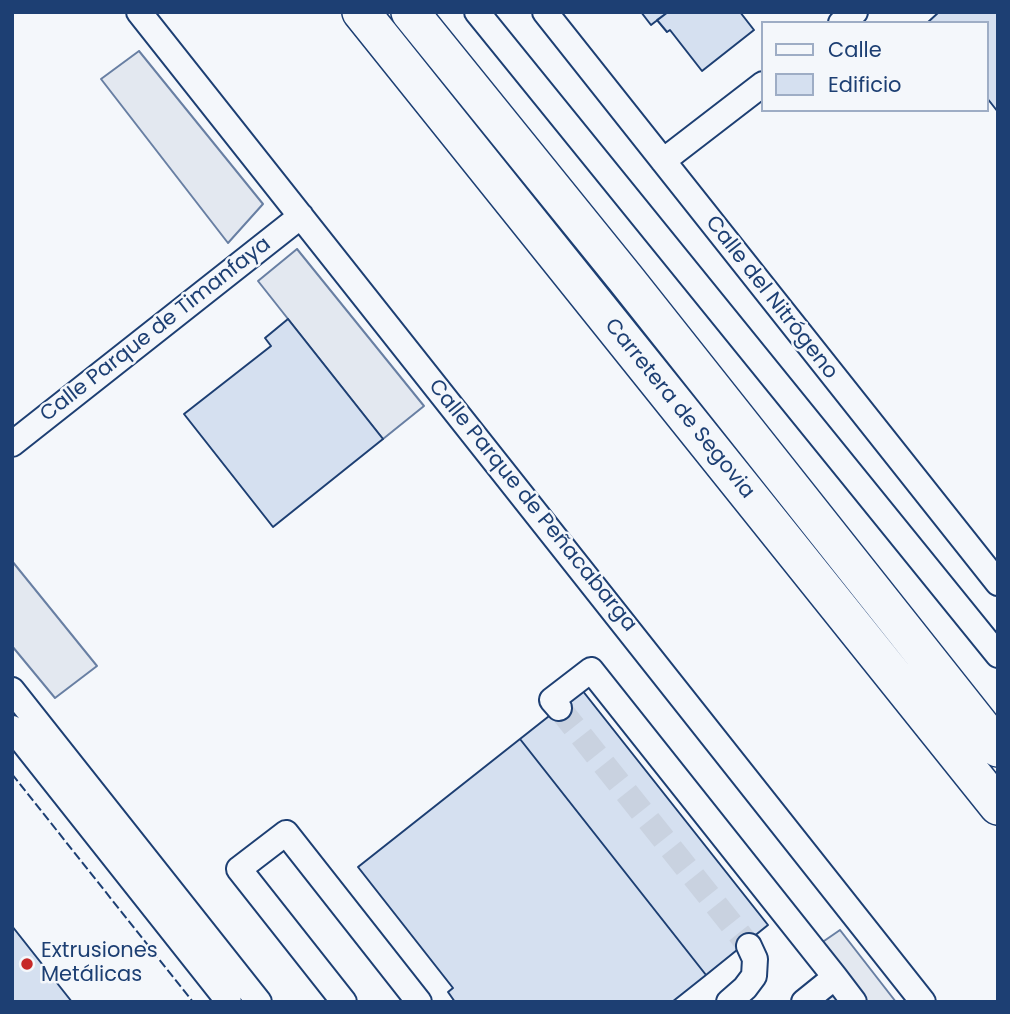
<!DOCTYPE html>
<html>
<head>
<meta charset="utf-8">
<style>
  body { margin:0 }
  #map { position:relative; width:1010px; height:1014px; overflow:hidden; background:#f4f7fb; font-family:Poppins,sans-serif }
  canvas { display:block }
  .frame { position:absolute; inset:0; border:14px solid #1d3f73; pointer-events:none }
  .legend { position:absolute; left:761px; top:21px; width:228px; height:91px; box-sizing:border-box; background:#f4f7fb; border:2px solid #9eadc5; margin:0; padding:9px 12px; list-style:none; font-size:21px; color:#1d3f73 }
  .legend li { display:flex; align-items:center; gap:14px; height:35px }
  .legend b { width:35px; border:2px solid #9eadc5 }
</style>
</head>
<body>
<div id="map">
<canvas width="1010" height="1014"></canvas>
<div class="frame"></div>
<ul class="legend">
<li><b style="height:9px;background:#f4f7fb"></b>Calle</li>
<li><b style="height:19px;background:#d5e0f0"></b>Edificio</li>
</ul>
</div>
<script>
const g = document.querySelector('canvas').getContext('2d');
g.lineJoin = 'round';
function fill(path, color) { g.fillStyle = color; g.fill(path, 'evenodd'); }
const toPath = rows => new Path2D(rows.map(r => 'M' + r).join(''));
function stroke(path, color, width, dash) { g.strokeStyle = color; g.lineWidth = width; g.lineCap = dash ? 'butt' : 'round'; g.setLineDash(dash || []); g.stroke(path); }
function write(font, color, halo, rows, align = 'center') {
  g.font = font + ' Poppins,sans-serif'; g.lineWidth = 5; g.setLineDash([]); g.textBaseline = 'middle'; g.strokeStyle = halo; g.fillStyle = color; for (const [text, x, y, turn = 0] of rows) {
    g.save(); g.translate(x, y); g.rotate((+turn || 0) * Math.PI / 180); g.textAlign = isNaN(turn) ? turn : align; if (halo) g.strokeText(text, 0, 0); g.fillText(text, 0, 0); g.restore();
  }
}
const parking = toPath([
  [139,51,263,204,228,243,101,79,139,51],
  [297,249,424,406,383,439,258,281,297,249],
  [12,561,97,666,55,698,12,646,12,561],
  [840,930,896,1002,791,1002,825,975,808,952,840,930]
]);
fill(parking, '#e3e8f0');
stroke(parking, '#687fa3', 2);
const building = toPath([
  [641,12,668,12,651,25,641,12],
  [668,12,740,12,754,30,702,71,670,30,667,32,657,20,668,12],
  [939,12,998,12,998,112,987,98,987,23,927,23,939,12],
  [288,319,383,439,273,527,184,414,271,346,265,338,288,319],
  [582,690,768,925,706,975,520,739,582,690],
  [520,739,706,975,672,1002,455,1002,448,992,453,988,358,867,520,739],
  [12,926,72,1002,12,1002,12,926]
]);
fill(building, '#d5e0f0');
stroke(building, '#1d3f73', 2);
stroke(toPath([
  [559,708,749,946]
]), '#c9d2e0', 24, [24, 12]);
const minor = toPath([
  [139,12,923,1002],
  [477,12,998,655],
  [545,12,998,583],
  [841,23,855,12],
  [663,161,763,84],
  [12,444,301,216],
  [12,690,259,1002],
  [559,708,552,700,591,670,835,977],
  [12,728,229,1002],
  [344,1002,239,869,286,833,419,1002],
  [729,1002,745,988,754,976,755,959,749,946],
  [804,1002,835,977,854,1002]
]);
const highway = toPath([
  [361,12,998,806],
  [410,12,626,279,998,748]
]);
stroke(minor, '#1d3f73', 28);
stroke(highway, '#1d3f73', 40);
stroke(minor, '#f4f7fb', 24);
stroke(highway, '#f4f7fb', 37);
stroke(toPath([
  [12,774,193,1002]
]), '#1d3f73', 2, [9, 3.5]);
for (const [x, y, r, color] of [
  [27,964,7,"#c62828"]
]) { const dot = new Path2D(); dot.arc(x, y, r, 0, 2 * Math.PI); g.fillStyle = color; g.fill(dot); stroke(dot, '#f4f7fb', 2.5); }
write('21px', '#1d3f73', '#f4f7fb', [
  ["Calle del Nitrógeno",771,298,52],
  ["Calle Parque de Timanfaya",156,330,-38],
  ["Carretera de Segovia",679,409,51],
  ["Calle Parque de Peñacabarga",532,506,51]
]);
write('21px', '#1d3f73', '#f4f7fb', [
  ["Extrusiones",41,952],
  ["Metálicas",41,976]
], 'left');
</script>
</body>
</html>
